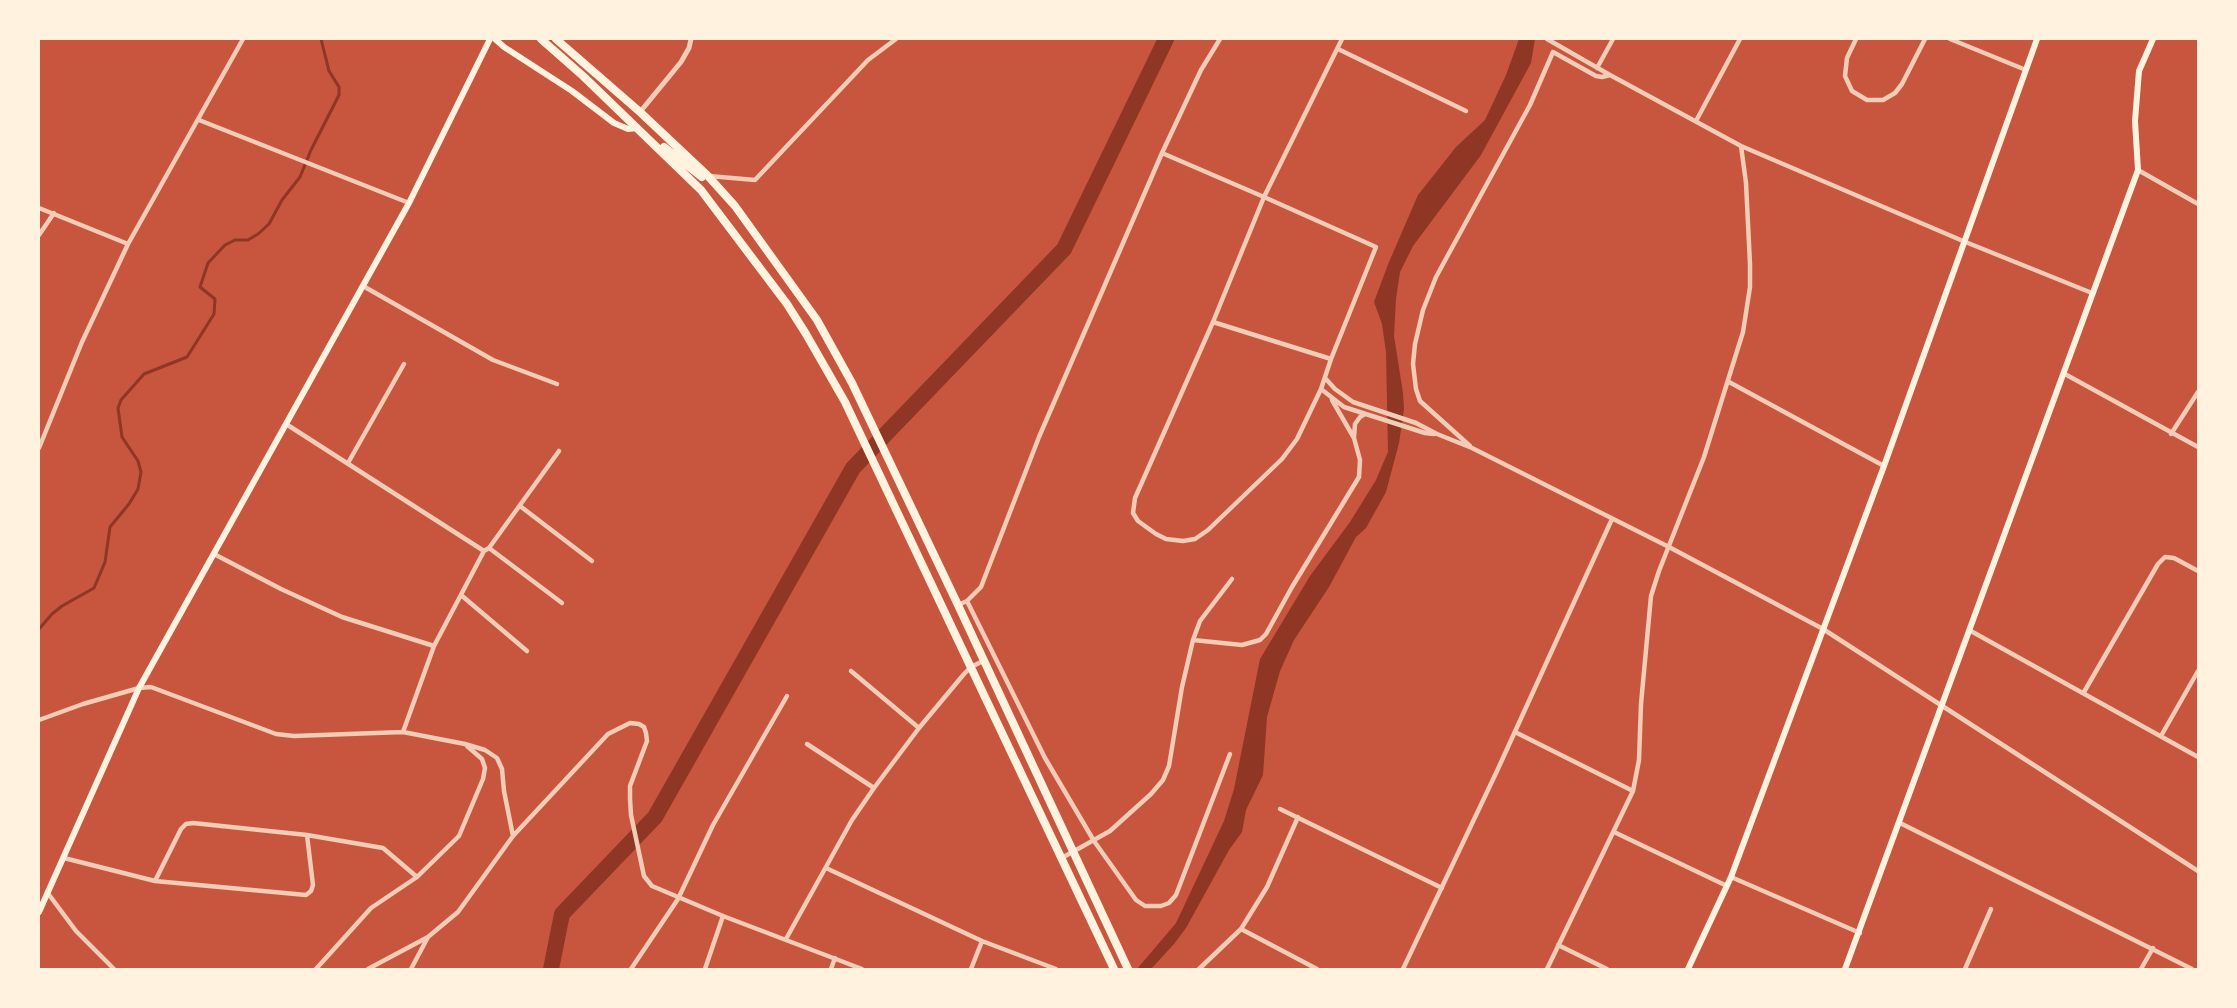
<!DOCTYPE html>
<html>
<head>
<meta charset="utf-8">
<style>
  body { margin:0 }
  #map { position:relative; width:2237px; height:1008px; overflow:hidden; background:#c8553d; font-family:"IBM Plex Sans",sans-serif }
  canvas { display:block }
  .frame { position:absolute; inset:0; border:40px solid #fff3e0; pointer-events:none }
</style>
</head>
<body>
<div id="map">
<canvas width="2237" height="1008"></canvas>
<div class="frame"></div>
</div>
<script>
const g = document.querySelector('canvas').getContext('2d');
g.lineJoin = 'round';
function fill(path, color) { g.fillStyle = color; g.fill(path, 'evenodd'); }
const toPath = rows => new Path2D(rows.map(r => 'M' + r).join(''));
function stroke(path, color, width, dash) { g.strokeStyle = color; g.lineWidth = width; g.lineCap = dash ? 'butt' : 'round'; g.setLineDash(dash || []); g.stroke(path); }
fill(toPath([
  [1519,39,1535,39,1531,63,1481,155,1413,246,1400,272,1396,299,1394,336,1403,393,1404,409,1399,443,1386,492,1366,528,1356,537,1329,587,1294,640,1280,671,1267,717,1263,775,1246,810,1242,832,1229,850,1186,928,1174,944,1151,969,1137,969,1176,923,1224,821,1234,789,1260,659,1310,576,1350,522,1376,480,1388,452,1386,352,1382,324,1374,302,1389,262,1418,195,1456,147,1485,120,1506,75]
]), '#8f3625');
stroke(toPath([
  [39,629,52,614,62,606,94,588,105,562,110,527,129,504,138,489,141,472,138,461,122,437,118,408,121,400,144,374,187,357,214,314,215,299,200,287,208,263,225,245,235,240,248,240,258,234,269,224,282,200,300,177,311,150,339,95,339,87,329,71,321,39]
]), '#8f3625', 3);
stroke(toPath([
  [551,969,562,914,655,817,853,468,1064,249,1166,39]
]), '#8f3625', 16);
stroke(toPath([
  [1547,39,1610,75,1741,146,1963,241,2092,293],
  [1856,39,1847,58,1845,76,1852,91,1867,100,1883,100,1895,93,1902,84,1925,39],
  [1950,39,2026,70],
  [1338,49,1466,111],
  [1597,68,1613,39],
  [199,120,409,203],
  [1696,121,1740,39],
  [1162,153,1264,197,1376,247,1331,359,1321,389,1297,439,1282,459,1208,530,1195,539,1183,541,1166,539,1156,534,1138,521,1133,513,1135,498,1213,322,1264,197,1342,39],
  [2138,170,2198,204],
  [709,176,755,180,868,60,896,39],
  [39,208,128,244],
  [39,235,54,213],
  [363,286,493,360,557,384],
  [1213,322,1331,359],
  [2063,373,2198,447],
  [1325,378,1335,389,1353,402,1416,423,1437,434,1472,448,1669,547,1823,629,2198,871],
  [1729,382,1884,466],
  [1321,389,1344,407,1425,433,1434,434],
  [286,424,484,551],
  [2171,434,2198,392],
  [1354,438,1355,424,1360,417,1365,414],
  [1470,446,1420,401,1416,389,1413,364,1415,344,1423,310,1436,277,1530,105,1553,52,1596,76,1602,77,1610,75],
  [39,448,82,342,128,244,243,39],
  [348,463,404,364],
  [520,506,592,561],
  [489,548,562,603],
  [214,554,281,589,342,617,434,646],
  [461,595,527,651],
  [967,601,1045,758,1094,841,1136,900,1145,906,1161,906,1169,903,1176,895,1230,754],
  [958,605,967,601,981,587,1039,437,1162,153,1201,70,1220,39],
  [1969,630,2198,757],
  [1193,640,1242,645,1260,640,1266,634,1292,587,1359,477,1360,460,1354,438,1332,400],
  [851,671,919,728],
  [2084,692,2158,564,2165,557,2174,558,2198,571],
  [39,720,83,704,139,688,151,687,276,734,294,736,403,732,465,744,485,750,497,758,502,769,504,791,513,836],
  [403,732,434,646,484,551,489,548,559,451],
  [1515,732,1633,791],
  [2161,736,2198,671],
  [807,744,874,788],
  [1280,809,1442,888],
  [1900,823,2192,969],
  [1614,832,1727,886],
  [64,858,155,881,306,895,311,891,313,885,307,835],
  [1060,859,1110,831,1151,794,1163,780,1169,766,1182,687,1193,640,1200,621,1232,579],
  [826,868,982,941,1056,969],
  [1731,877,1860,933],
  [155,881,181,829,186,824,193,823,307,835,383,848,417,877],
  [47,892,76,931,114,969],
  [1241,929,1317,969],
  [786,939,852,820,874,788,919,728,964,674,971,667,983,661],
  [1558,945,1607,969],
  [316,969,371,908,417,877,459,836,483,779,485,768,482,759,467,746],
  [368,969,428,937,458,912,513,836,608,734,630,723,639,724,644,727,646,733,647,741,630,786,630,799,631,815,644,876,652,886,723,916,862,969],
  [411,969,428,937],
  [631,969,678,899,713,825,787,696],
  [705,969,723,916],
  [831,969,835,958],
  [971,969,982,941],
  [1199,969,1241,929,1267,887,1298,817],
  [1403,969,1497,771,1612,519],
  [1547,969,1633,791,1639,760,1641,704,1651,596,1659,571,1704,457,1743,332,1750,287,1750,264,1746,183,1741,146],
  [1965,969,1991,909],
  [2141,969,2153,948]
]), '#f1ccb7', 4.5);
stroke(toPath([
  [640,112,681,62,689,48,691,39]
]), '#f1ccb7', 5);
stroke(toPath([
  [495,39,504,47,572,91,614,123,628,129,637,128],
  [39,912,139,688,409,203,490,39],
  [1688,969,1731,877,1884,466,2037,39],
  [1845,969,2138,170,2135,121,2139,71,2153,39]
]), '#fff3e0', 6);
stroke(toPath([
  [541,39,583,76,701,190,787,304,806,334,845,402,1114,969],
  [556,39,640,112,708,176,735,206,817,320,852,383,958,605,1128,969],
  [664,147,702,177]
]), '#fff3e0', 8);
</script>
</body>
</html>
